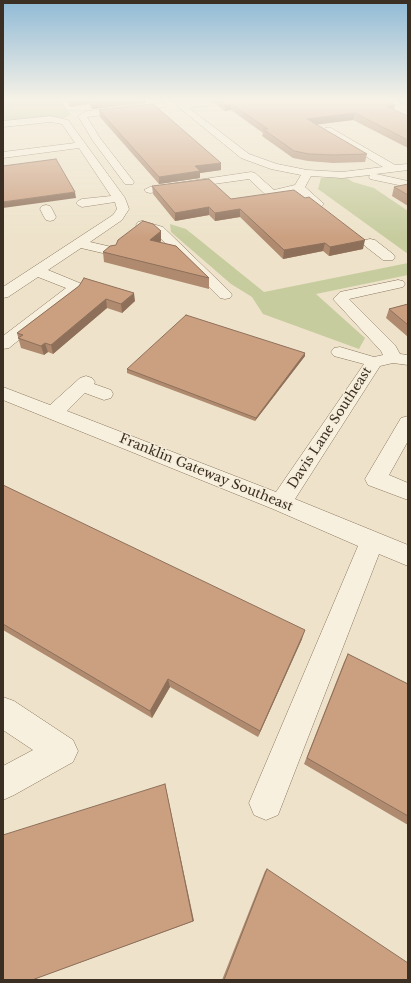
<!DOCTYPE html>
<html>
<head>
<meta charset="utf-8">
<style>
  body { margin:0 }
  #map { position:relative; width:411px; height:983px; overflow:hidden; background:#eee3ca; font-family:"Libre Baskerville",serif }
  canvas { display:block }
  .frame { position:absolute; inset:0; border:4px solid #3b2e22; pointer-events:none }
</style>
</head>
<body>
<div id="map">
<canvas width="411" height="983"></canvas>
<div class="frame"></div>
</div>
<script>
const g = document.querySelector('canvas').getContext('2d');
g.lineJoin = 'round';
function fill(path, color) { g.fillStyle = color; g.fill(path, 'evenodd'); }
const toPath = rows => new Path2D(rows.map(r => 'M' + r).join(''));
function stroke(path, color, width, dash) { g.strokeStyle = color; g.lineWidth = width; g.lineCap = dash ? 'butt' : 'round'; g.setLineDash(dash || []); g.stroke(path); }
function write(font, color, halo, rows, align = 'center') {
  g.font = font + ' "Libre Baskerville",serif'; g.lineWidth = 3; g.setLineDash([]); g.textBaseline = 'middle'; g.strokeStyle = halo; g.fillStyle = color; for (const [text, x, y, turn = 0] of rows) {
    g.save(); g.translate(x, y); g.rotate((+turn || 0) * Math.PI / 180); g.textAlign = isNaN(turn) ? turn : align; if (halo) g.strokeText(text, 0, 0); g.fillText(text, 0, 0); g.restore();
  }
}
fill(toPath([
  [3,100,60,100,71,114,65,118,48,117,3,122],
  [321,178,347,178,353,182,374,188,408,211,408,254,318,189],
  [170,224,186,229,264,292,408,263,408,275,316,294,365,338,359,349,263,314,252,297,231,284,171,232]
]), '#c7cc9e');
const minor = toPath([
  [170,100,179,100,183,103,213,101,213,105,189,108,249,154,277,164,307,170,342,172,383,167,323,130,325,128,331,128,395,165,408,164,408,170,376,174,408,181,408,187,370,179,369,177,370,175,342,178,311,176,305,187,324,204,322,206,318,208,314,206,297,192,270,196,266,195,249,179,150,193,146,192,144,190,150,187,251,172,255,173,274,190,295,185,301,175,271,169,241,158,170,100],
  [397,100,408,100,408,105,398,102,397,100],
  [163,103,167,105,166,107,87,117,100,138,134,182,133,184,125,184,93,141,78,116,87,111,163,103],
  [50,116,68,120,125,198,129,209,122,220,90,242,116,248,118,251,116,254,111,255,81,248,48,270,82,284,84,287,9,348,3,349,3,336,66,288,38,277,8,297,3,298,3,287,113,215,117,209,115,202,82,207,78,205,76,203,78,201,82,199,111,196,79,148,3,158,3,152,75,143,62,124,50,122,3,127,3,121,50,116],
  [46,205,50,206,52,209,56,217,54,220,50,221,46,220,44,217,40,209,42,206,46,205],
  [142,221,163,227,230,292,232,295,230,298,225,299,220,298,155,233,138,228,136,225,138,222,142,221],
  [370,239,375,240,393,254,395,257,393,260,383,260,365,246,363,243,365,240,370,239],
  [398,280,403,281,405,284,403,287,349,299,395,345,400,354,408,355,408,365,393,363,380,366,295,499,408,545,408,566,379,554,278,815,266,820,254,815,249,803,358,546,273,509,3,400,3,387,50,405,80,378,86,376,92,378,95,382,94,384,111,390,113,394,111,398,104,400,85,393,67,411,276,492,364,364,334,356,331,352,334,348,340,347,374,357,383,355,381,351,333,299,340,292,398,280],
  [408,416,408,441,389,475,408,483,408,500,368,485,365,479,401,418,408,416],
  [3,697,14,701,73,740,78,751,73,762,14,795,3,800,3,766,33,750,3,730,3,697]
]);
stroke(minor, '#8a765f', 1);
fill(minor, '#f8f0de');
fill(toPath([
  [65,100,146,100,146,103,92,109,89,104,70,107],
  [214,100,385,100,394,110,408,116,408,148,353,120,316,124,367,154,365,162,333,163,308,161,293,158,262,136,263,133,231,110,225,111,214,103],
  [99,110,221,163,221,170,200,173,200,178,159,184,100,117],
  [408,184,408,206,392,196,394,187],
  [152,186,231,199,363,249,329,256,323,251,283,259,240,217,215,221,209,215,175,221,153,194],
  [161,231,161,241,160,243,209,278,209,289,104,262,103,252,116,245],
  [79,286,135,301,122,313,107,308,53,354,48,352,44,355,21,348,17,333],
  [408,304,408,337,386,318,389,309],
  [305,356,255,421,127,373,127,369],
  [3,485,302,639,258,737,170,687,152,718,3,630],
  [348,654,408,684,408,825,304,764,344,662],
  [267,869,408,980,222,980,265,871]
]), '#af8a6f');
fill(toPath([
  [73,100,88,100,89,104,70,107,69,101],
  [115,100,146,100,146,103,92,109,92,103],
  [225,104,231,104,231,110,225,111],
  [395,105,394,112,386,106],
  [355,113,353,120,306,126,307,119],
  [221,163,221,170,200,173,200,178,159,184,159,177,195,166],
  [75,192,76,198,3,208,3,202],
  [209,207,209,215,175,221,175,213],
  [240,209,240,217,215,221,215,213],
  [161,231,161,241,150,250,150,240],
  [365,240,363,249,329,256,330,247],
  [325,243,323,251,283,259,284,250],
  [134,293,135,301,122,313,121,304],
  [106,299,107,308,53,354,51,345],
  [45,343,48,352,44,355,41,346],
  [305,353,305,356,255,421,256,418],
  [305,630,302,639,258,737,260,731],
  [168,679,170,687,152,718,150,711],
  [165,784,194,921,32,980]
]), '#8e705a');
const building = toPath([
  [89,100,115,100,92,103,89,100],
  [219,100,385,100,395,105,386,106,408,116,408,140,355,113,307,119,367,154,334,155,309,154,294,151,263,129,268,129,231,104,225,104,219,100],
  [153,104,221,163,195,166,200,171,159,177,99,110,153,104],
  [56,159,75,192,3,202,3,166,56,159],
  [209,179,231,199,294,190,305,198,309,197,365,240,330,247,325,243,284,250,240,209,215,213,209,207,175,213,152,186,209,179],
  [408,184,408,195,394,187,408,184],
  [143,221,153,224,161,231,150,240,176,246,209,278,103,252,110,246,116,245,118,240,143,221],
  [84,278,134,293,121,304,106,299,51,345,45,343,41,346,18,338,23,335,17,333,79,286,84,278],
  [408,304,408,325,389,309,408,304],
  [186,315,305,353,256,418,127,369,186,315],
  [3,485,305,630,260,731,168,679,150,711,3,624,3,485],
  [348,654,408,684,408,816,307,758,348,654],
  [165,784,193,921,32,980,3,980,3,835,165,784],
  [267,869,408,963,408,980,224,980,267,869]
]);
fill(building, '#cba081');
stroke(building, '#8e705a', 1);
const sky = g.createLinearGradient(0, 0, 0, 238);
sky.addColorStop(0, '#8fbad6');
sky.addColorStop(0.42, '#f7f2e7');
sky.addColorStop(1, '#f7f2e700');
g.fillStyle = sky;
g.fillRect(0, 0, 411, 238);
write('13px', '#3b2e22', '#f5edda', [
  ["Davis Lane Southeast",330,428,-57],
  ["Franklin Gateway Southeast",206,473,22]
]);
</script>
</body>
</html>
